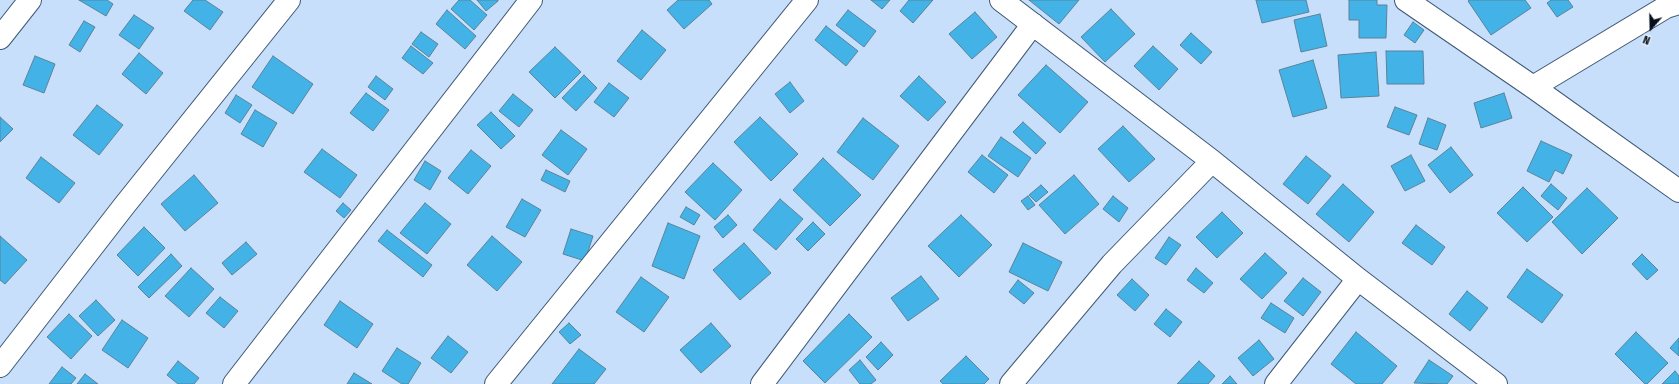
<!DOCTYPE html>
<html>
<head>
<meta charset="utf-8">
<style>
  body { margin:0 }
  #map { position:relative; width:1679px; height:384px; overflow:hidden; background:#c7dffa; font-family:"Fira Sans Condensed",sans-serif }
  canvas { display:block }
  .north { position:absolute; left:1631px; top:8px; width:40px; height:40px; -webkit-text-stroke:3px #dfebf8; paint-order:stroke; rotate:200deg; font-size:11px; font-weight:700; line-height:16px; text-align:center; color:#060f1b }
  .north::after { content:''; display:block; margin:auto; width:14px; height:18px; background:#060f1b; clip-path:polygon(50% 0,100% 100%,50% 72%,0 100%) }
</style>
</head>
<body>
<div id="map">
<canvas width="1679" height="384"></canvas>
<div class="north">N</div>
</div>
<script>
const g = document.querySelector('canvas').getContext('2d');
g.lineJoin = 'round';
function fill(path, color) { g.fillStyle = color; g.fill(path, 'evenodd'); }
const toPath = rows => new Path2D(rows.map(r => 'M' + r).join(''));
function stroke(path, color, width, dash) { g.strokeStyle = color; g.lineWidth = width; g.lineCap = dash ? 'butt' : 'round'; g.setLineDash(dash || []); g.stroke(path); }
const building = toPath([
  [79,0,107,0,113,4,106,16,79,0],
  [193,0,205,0,223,12,210,30,184,11,193,0],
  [459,0,470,0,487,15,474,30,451,9,459,0],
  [477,0,498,0,498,1,486,11,477,0],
  [678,0,709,0,712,4,684,29,667,10,678,0],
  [871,0,890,0,882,9,871,0],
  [909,0,933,0,913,23,900,11,909,0],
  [1029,0,1079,0,1059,24,1029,0],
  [1256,0,1306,0,1309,12,1262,23,1256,0],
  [1349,0,1377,0,1377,5,1387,5,1386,38,1359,38,1359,20,1349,20,1349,0],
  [1469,0,1525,0,1531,8,1491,35,1468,1,1469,0],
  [1551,0,1568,0,1573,7,1557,17,1547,3,1551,0],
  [1111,9,1135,34,1105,62,1081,37,1111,9],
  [447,10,476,36,465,49,436,24,447,10],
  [848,10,876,31,864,47,836,25,848,10],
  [975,12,997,37,972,59,949,34,975,12],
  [1320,14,1327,46,1301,52,1294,20,1320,14],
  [134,15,154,28,139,49,119,35,134,15],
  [84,21,95,27,80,52,69,45,84,21],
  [1413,22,1424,30,1415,43,1404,35,1413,22],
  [826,26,858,51,846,66,815,40,826,26],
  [642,30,666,50,641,80,617,61,642,30],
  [421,32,438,44,429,57,412,44,421,32],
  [1191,33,1212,52,1201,64,1180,45,1191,33],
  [411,46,433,63,423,74,402,58,411,46],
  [1153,46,1178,69,1159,90,1134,66,1153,46],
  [555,47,581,72,555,98,529,72,555,47],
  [1386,51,1423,51,1424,84,1387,84,1386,51],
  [1376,52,1379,96,1341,98,1338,55,1376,52],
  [139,53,163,73,146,94,122,74,139,53],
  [35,56,55,64,44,93,23,85,35,56],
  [273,56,313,84,293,114,252,87,273,56],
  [1313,60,1327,108,1293,117,1279,70,1313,60],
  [1046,65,1088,102,1060,133,1018,95,1046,65],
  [584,75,597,88,576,111,562,98,584,75],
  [376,76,393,89,385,100,368,87,376,76],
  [919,76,946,102,928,121,900,96,919,76],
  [790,82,804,101,790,113,775,94,790,82],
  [609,83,629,98,614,117,594,102,609,83],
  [366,93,389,110,373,131,350,113,366,93],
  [1504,93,1512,118,1481,128,1474,103,1504,93],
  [513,94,533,110,519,127,499,111,513,94],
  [236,95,252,105,240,123,225,113,236,95],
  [97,105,123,125,99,155,73,135,97,105],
  [1395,107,1417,115,1409,135,1387,127,1395,107],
  [255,110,277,123,263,147,241,134,255,110],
  [491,112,515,136,501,149,477,125,491,112],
  [0,117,13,129,0,142,0,117],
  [760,117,798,154,771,181,734,142,760,117],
  [863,118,899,146,873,180,837,152,863,118],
  [1428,118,1446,125,1437,150,1419,144,1428,118],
  [1023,122,1046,143,1036,154,1013,132,1023,122],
  [1123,126,1155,159,1129,182,1098,149,1123,126],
  [561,130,587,149,568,175,542,155,561,130],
  [1001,137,1031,158,1018,177,988,156,1001,137],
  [1541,141,1572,155,1563,174,1555,170,1549,182,1527,171,1541,141],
  [1451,147,1473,175,1450,193,1428,165,1451,147],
  [322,149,357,175,340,198,304,172,322,149],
  [471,150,491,166,468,194,448,178,471,150],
  [982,155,1008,175,994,193,968,172,982,155],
  [1411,155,1425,181,1405,191,1391,166,1411,155],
  [1306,156,1331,176,1308,204,1283,184,1306,156],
  [41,157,75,183,59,203,26,178,41,157],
  [823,158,861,195,830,226,793,190,823,158],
  [425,161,441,171,430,190,414,180,425,161],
  [713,163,742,190,715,220,685,192,713,163],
  [546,170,570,181,565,192,541,180,546,170],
  [194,175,218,203,185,231,161,204,194,175],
  [1074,175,1099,204,1065,234,1039,205,1074,175],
  [1343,184,1374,212,1349,242,1316,214,1343,184],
  [1551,184,1567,198,1558,210,1541,196,1551,184],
  [1041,185,1048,192,1036,202,1029,195,1041,185],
  [1523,187,1553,217,1527,242,1497,213,1523,187],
  [1587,188,1618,218,1582,254,1552,222,1587,188],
  [1028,196,1035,205,1028,210,1021,201,1028,196],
  [1113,196,1128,208,1119,222,1103,209,1113,196],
  [522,199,541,210,525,237,506,227,522,199],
  [780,199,803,219,776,250,753,230,780,199],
  [343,203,351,210,344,218,336,211,343,203],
  [425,203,451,224,427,254,400,233,425,203],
  [686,207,700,215,694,225,680,217,686,207],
  [1222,212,1243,233,1217,258,1196,237,1222,212],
  [728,215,737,225,723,238,714,227,728,215],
  [961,215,992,245,959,277,928,246,961,215],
  [813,222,825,234,808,251,796,239,813,222],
  [668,223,700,236,684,279,652,266,668,223],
  [1416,225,1445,247,1432,265,1402,243,1416,225],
  [144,227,165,248,138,276,117,255,144,227],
  [571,229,593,236,585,261,563,254,571,229],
  [387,230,432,265,423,277,378,241,387,230],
  [0,236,27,260,5,284,0,280,0,236],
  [492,236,522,262,497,291,467,265,492,236],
  [1169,237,1181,245,1166,265,1155,258,1169,237],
  [246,242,257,254,232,275,222,263,246,242],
  [744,243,771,273,740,300,713,270,744,243],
  [1023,243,1062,262,1048,291,1009,272,1023,243],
  [1265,253,1287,273,1262,299,1240,279,1265,253],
  [171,254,182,266,149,298,138,287,171,254],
  [1642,254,1658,270,1647,280,1632,264,1642,254],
  [191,268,214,289,189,317,165,296,191,268],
  [1196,268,1213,283,1204,293,1187,280,1196,268],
  [1527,269,1563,295,1542,323,1507,297,1527,269],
  [921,276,939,299,908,321,891,298,921,276],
  [641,277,669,297,644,332,616,312,641,277],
  [1303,278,1321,292,1303,316,1284,301,1303,278],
  [1132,279,1149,295,1135,311,1117,295,1132,279],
  [1018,280,1034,293,1024,304,1009,292,1018,280],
  [1467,291,1488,308,1470,331,1449,314,1467,291],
  [220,297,238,311,224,328,206,313,220,297],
  [96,300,115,320,98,336,79,316,96,300],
  [340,301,373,324,357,348,324,325,340,301],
  [1271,303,1294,318,1285,333,1261,318,1271,303],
  [1166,309,1182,322,1170,337,1154,324,1166,309],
  [69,314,92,336,71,359,47,337,69,314],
  [849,314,872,337,825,383,803,361,849,314],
  [122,320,148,338,128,368,102,350,122,320],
  [569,323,581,335,570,344,559,332,569,323],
  [711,323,731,346,701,373,680,350,711,323],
  [1356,332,1397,366,1382,384,1356,384,1331,364,1356,332],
  [1636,332,1668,363,1647,384,1645,384,1615,354,1636,332],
  [448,336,468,352,451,373,431,358,448,336],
  [1679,338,1679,356,1670,348,1679,338],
  [1259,340,1274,359,1253,376,1238,358,1259,340],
  [881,342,893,355,878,370,866,357,881,342],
  [397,348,421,363,408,384,402,384,382,371,397,348],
  [579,349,606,369,594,384,552,384,579,349],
  [966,356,989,379,984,384,943,384,940,381,966,356],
  [860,360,876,380,871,384,860,384,849,370,860,360],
  [1429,360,1453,376,1447,384,1414,383,1429,360],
  [178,361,199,378,194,384,178,384,167,375,178,361],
  [1199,361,1215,376,1208,384,1177,384,1199,361],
  [62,367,76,378,71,384,49,384,62,367],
  [1675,371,1679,376,1679,384,1662,384,1675,371],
  [354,373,372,384,347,384,354,373],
  [85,374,98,384,77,384,85,374],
  [1230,376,1237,384,1222,384,1230,376]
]);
fill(building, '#43b3e7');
stroke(building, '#5a839a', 1);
const minor = toPath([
  [1001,0,1212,161,1358,279,1496,384],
  [1406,0,1533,87,1679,191],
  [0,38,30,0],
  [1533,87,1666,7,1679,3],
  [0,366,124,206,289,0],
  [234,384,531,0],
  [496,384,807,0],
  [762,384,1033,24],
  [1011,384,1112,264,1212,161],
  [1276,384,1358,279]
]);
stroke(minor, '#3f5875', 24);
stroke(minor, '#fff', 22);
</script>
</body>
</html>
